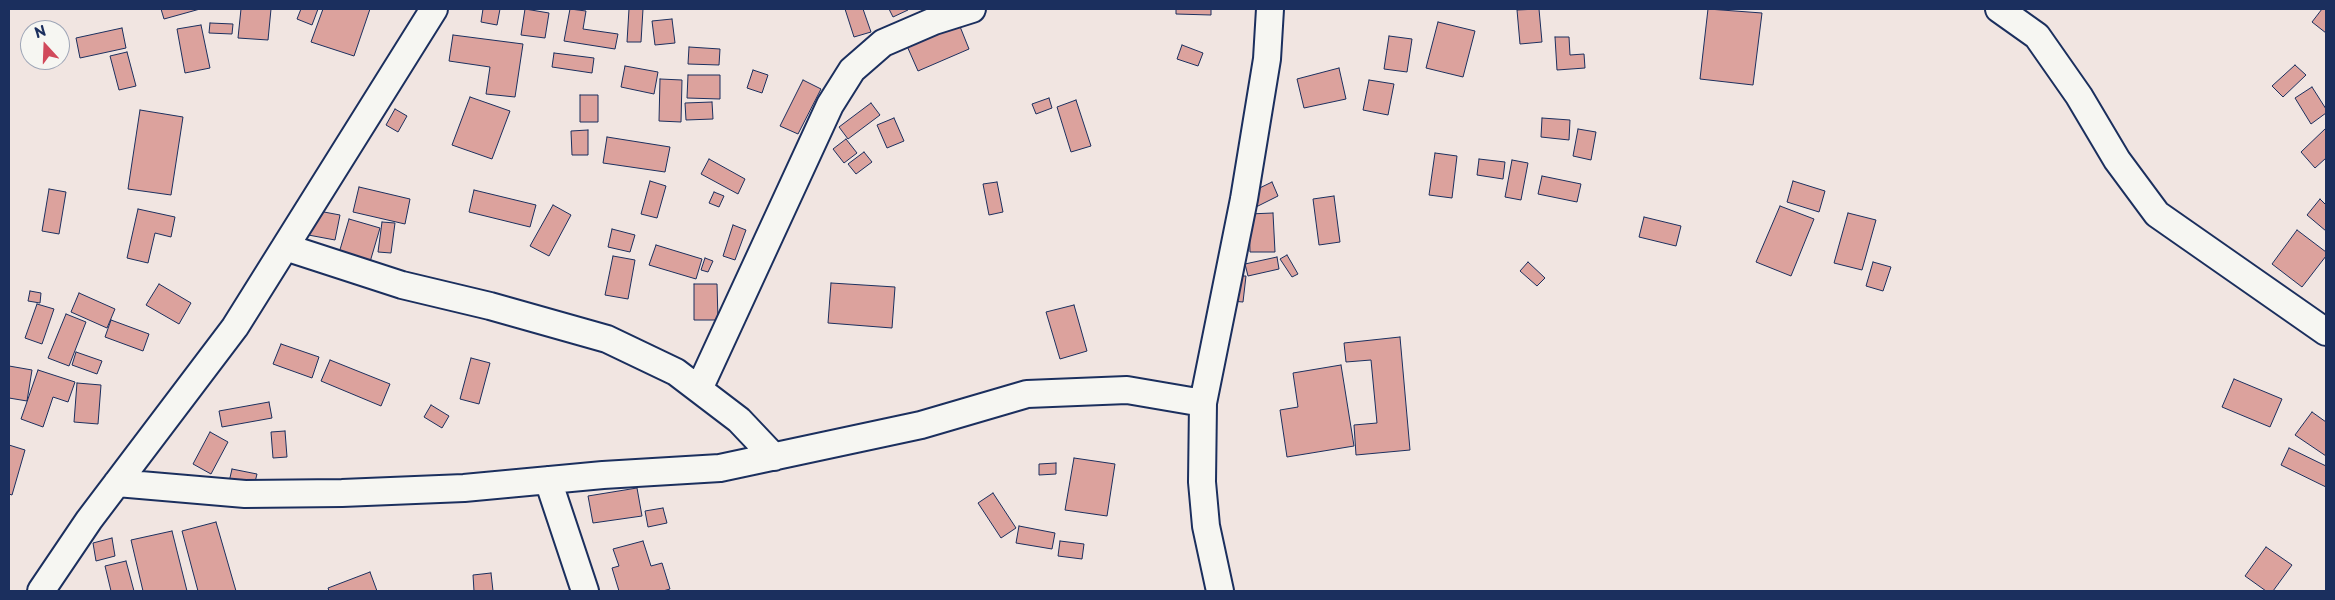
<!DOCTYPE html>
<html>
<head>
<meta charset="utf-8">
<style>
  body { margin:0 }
  #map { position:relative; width:2335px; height:600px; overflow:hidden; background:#f1e5e1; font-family:"Playpen Sans",sans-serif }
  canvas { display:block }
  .frame { position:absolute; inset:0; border:10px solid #1b2f5e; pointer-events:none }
  .north { position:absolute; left:20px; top:20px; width:50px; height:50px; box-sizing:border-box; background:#f6f6f2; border:1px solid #9ea6b7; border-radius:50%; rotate:340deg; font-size:14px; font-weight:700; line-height:20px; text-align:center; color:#1b2f5e }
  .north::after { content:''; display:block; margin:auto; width:18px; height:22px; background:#d1495b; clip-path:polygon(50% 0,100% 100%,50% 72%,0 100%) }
</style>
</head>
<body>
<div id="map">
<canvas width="2335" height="600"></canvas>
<div class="frame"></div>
<div class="north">N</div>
</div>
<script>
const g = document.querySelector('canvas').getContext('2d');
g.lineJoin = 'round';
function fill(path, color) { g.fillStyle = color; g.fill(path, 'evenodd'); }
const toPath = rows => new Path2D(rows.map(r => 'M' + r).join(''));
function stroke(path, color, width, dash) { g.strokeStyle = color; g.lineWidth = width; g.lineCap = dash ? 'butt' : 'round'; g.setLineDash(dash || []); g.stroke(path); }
const building = toPath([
  [161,9,200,9,164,19,161,9],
  [241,9,271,9,268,40,238,38,241,9],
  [301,9,318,9,312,25,297,19,301,9],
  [323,9,370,9,354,56,311,42,323,9],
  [483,9,500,9,497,25,481,22,483,9],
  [525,9,549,13,545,38,521,35,525,9],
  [570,9,586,11,583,29,618,34,615,49,564,41,570,9],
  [629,9,643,9,641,42,627,42,629,9],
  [845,9,863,9,871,32,854,37,845,9],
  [889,9,907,9,908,10,893,17,889,9],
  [1176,9,1211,9,1211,15,1176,14,1176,9],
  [1539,9,1542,42,1520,44,1517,10,1539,9],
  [1708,9,1762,13,1753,85,1700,79,1708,9],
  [2322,9,2326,9,2326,33,2312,22,2322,9],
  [672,19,675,43,655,45,652,21,672,19],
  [1438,22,1475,31,1463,77,1426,68,1438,22],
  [210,23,233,24,232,34,209,33,210,23],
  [959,24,969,49,918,71,907,46,959,24],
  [201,25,210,68,185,73,177,29,201,25],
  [122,28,126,48,80,58,76,38,122,28],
  [453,35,523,44,515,97,486,94,490,67,449,61,453,35],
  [1389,36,1412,39,1407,72,1384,69,1389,36],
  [1555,37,1569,37,1570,55,1584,54,1585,68,1557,70,1555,37],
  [1182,45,1203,53,1198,66,1177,59,1182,45],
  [689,47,720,49,719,65,688,64,689,47],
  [127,52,136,86,119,90,110,56,127,52],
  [554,53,594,58,592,73,552,67,554,53],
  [2295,65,2306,75,2283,97,2272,86,2295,65],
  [625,66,658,72,654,94,621,87,625,66],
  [1339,68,1346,99,1304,108,1297,79,1339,68],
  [753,70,768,75,762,93,747,88,753,70],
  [688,75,720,75,720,99,687,98,688,75],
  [660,79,682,80,681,122,659,121,660,79],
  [803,80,821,89,798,134,780,126,803,80],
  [1369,80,1394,84,1388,115,1363,110,1369,80],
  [2312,87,2326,109,2326,113,2311,124,2295,98,2312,87],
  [580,95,598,95,598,122,580,122,580,95],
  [470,97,510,111,492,159,452,145,470,97],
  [1049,98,1052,108,1036,114,1032,104,1049,98],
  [1076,100,1091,146,1071,152,1057,107,1076,100],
  [712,102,713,119,686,120,685,103,712,102],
  [871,103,880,115,848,139,839,127,871,103],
  [395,109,407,116,398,132,386,125,395,109],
  [140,110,183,117,171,195,128,189,140,110],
  [894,118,904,141,887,148,877,125,894,118],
  [1542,118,1570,120,1569,140,1541,137,1542,118],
  [2326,128,2326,158,2315,168,2301,152,2326,128],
  [1578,129,1596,132,1591,160,1573,156,1578,129],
  [588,130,588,155,572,155,571,131,588,130],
  [607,137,670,147,665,172,603,163,607,137],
  [846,139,857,153,844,163,833,149,846,139],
  [864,152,872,162,856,174,848,164,864,152],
  [1435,153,1457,156,1452,198,1429,195,1435,153],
  [709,159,745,179,738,194,701,174,709,159],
  [1479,159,1505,162,1503,179,1477,175,1479,159],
  [1512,160,1528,163,1521,200,1505,197,1512,160],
  [1542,176,1581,184,1577,202,1538,194,1542,176],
  [650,181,666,186,657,218,641,214,650,181],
  [1793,181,1825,191,1819,212,1787,202,1793,181],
  [997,182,1003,212,989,215,983,184,997,182],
  [1272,182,1278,196,1248,211,1241,197,1272,182],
  [359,187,410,199,405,224,353,212,359,187],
  [49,189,66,192,59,234,42,231,49,189],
  [474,190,536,205,530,227,469,212,474,190],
  [714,192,724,196,719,207,709,203,714,192],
  [1334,196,1340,242,1319,245,1313,199,1334,196],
  [2320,199,2326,205,2326,231,2307,215,2320,199],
  [553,205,571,215,549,256,530,246,553,205],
  [1780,206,1814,219,1791,276,1756,262,1780,206],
  [138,209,175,217,171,237,155,233,148,263,127,258,138,209],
  [308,209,340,215,335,240,303,234,308,209],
  [1273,213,1275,252,1250,252,1249,214,1273,213],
  [1848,213,1876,220,1862,270,1834,263,1848,213],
  [1644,217,1681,226,1676,246,1639,237,1644,217],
  [349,219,380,228,370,262,339,253,349,219],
  [382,222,395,223,391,253,378,252,382,222],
  [733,225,746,230,735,260,723,256,733,225],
  [612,229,635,235,630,252,608,247,612,229],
  [2297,230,2326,252,2326,256,2302,287,2272,264,2297,230],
  [656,245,702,259,696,279,649,265,656,245],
  [1287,255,1298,274,1292,277,1280,259,1287,255],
  [613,256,635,260,628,299,605,295,613,256],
  [1277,257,1279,269,1248,276,1245,264,1277,257],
  [705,258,713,261,708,272,701,270,705,258],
  [1528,262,1545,278,1537,286,1520,271,1528,262],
  [1873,262,1891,267,1883,291,1866,286,1873,262],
  [1234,276,1246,276,1243,302,1231,301,1234,276],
  [831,283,895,287,892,328,828,323,831,283],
  [159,284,191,303,179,324,146,305,159,284],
  [694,284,717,284,718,320,694,320,694,284],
  [30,291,41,293,40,303,28,301,30,291],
  [79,293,115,309,107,328,71,312,79,293],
  [37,304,54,309,42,344,25,338,37,304],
  [1074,305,1087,351,1060,359,1046,312,1074,305],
  [66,314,86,322,69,366,48,358,66,314],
  [111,320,149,334,143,351,105,337,111,320],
  [1400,337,1410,450,1356,455,1354,425,1377,423,1371,360,1346,362,1344,343,1400,337],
  [281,344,319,357,312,378,273,364,281,344],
  [76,352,102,361,97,374,72,365,76,352],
  [471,358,490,363,479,404,460,399,471,358],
  [330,360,390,384,381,406,321,381,330,360],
  [1341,365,1354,446,1287,457,1280,410,1298,407,1293,373,1341,365],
  [9,366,32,370,27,401,9,398,9,366],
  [38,370,75,382,68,402,53,397,43,427,21,419,38,370],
  [2234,379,2282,399,2270,427,2222,407,2234,379],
  [77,383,101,385,98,424,74,422,77,383],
  [269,402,272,418,222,427,219,411,269,402],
  [431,405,449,416,442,428,424,417,431,405],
  [2312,412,2326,422,2326,456,2295,435,2312,412],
  [285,431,287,457,273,458,271,432,285,431],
  [210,432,228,442,211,474,193,464,210,432],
  [9,445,25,450,12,495,9,494,9,445],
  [2289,448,2326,466,2326,487,2281,465,2289,448],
  [1074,458,1115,464,1107,516,1065,510,1074,458],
  [1056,463,1056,474,1039,475,1039,464,1056,463],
  [232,469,257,474,254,486,229,482,232,469],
  [637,488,642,516,593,523,588,496,637,488],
  [993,493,1016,528,1001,538,978,503,993,493],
  [663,508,667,523,648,527,645,511,663,508],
  [216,522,236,591,198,591,182,531,216,522],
  [1019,526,1055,533,1052,549,1016,543,1019,526],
  [172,531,187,591,143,591,131,540,172,531],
  [112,538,115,556,96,561,93,543,112,538],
  [643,541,651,566,662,563,670,589,663,591,619,591,612,568,619,566,613,549,643,541],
  [1060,541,1084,544,1082,559,1058,556,1060,541],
  [2266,547,2292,565,2273,591,2266,591,2245,576,2266,547],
  [126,561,134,591,111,591,105,566,126,561],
  [370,572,377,591,329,591,328,588,370,572],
  [491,573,493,591,474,591,473,575,491,573]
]);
fill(building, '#dca29d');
stroke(building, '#1b2f5e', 1);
const street = toPath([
  [1999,9,2037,36,2079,96,2117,160,2157,214,2326,332],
  [285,247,402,285,490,306,607,339,676,372,739,420,774,457],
  [699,389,830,105,852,70,883,43,934,21,972,9],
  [548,480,585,591],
  [117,483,245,494,342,493,464,488,603,475,720,468,921,425,1027,394,1127,390,1203,403],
  [41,591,89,520,235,327,434,9],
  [1220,591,1206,526,1202,482,1203,403,1244,199,1267,59,1270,9]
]);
stroke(street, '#1b2f5e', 30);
stroke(street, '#f6f6f2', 26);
</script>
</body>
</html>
